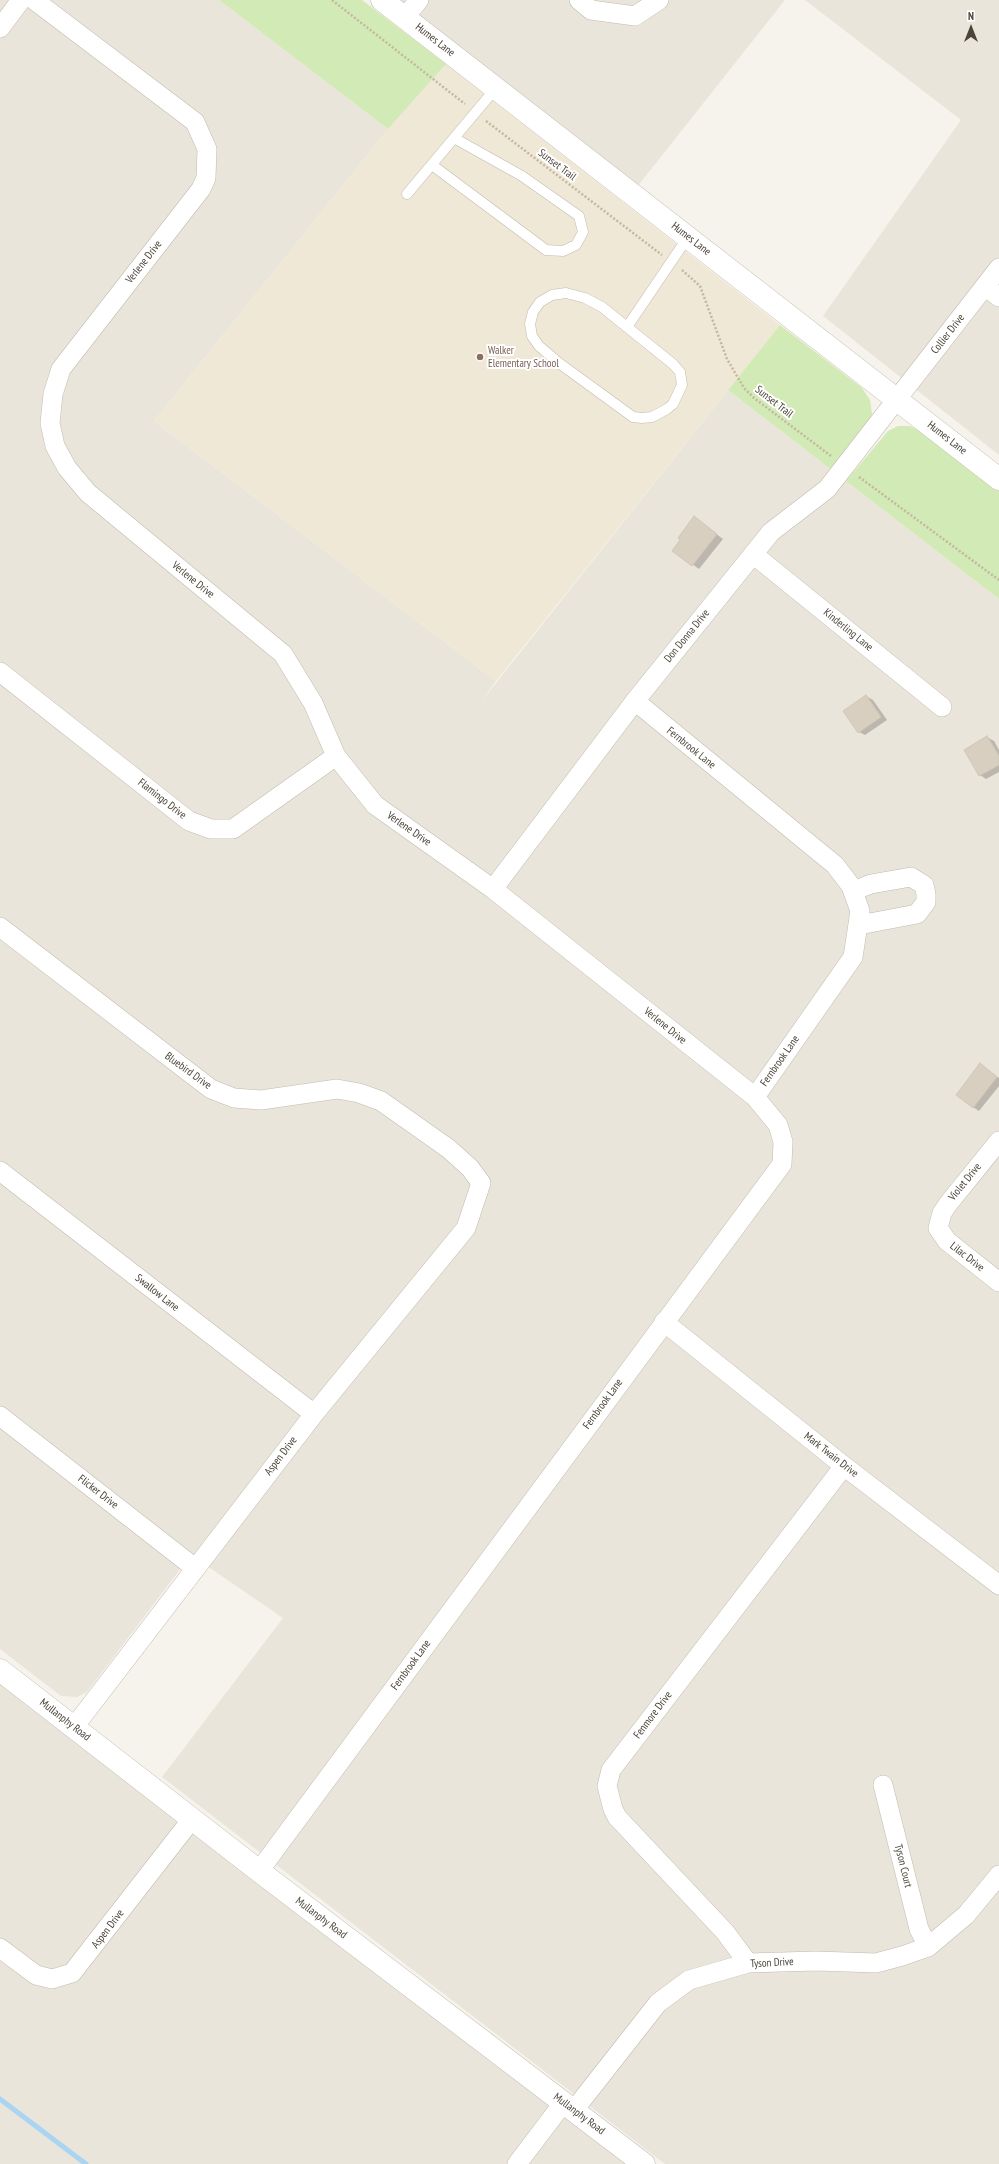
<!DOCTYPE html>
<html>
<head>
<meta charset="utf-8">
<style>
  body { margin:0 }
  #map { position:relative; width:999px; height:2164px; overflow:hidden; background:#f6f3ec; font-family:"PT Sans Narrow",sans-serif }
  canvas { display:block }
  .north { position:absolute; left:951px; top:8px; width:40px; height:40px; -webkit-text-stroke:3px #fff; paint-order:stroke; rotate:0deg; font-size:11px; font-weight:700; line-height:16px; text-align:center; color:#4b4439 }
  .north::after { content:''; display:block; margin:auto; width:14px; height:18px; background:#4b4439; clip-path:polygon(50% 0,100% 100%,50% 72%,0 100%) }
</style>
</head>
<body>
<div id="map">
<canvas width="999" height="2164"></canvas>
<div class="north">N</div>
</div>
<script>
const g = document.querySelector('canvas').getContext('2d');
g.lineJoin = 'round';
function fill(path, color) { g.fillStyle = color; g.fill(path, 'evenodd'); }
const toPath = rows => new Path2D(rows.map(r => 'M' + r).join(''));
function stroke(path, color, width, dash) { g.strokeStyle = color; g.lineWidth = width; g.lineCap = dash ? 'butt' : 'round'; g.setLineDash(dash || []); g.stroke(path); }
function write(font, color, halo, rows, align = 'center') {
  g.font = font + ' "PT Sans Narrow",sans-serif'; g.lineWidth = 4; g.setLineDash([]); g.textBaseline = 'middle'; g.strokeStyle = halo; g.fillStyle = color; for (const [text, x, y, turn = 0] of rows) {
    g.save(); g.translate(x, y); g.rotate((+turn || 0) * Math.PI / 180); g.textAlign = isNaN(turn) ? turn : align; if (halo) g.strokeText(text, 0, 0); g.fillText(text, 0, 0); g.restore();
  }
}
fill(toPath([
  [0,0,219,0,388,129,154,421,496,681,481,702,728,390,999,599,999,2164,665,2164,162,1777,283,1618,191,1555,87,1692,77,1697,61,1696,0,1649],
  [393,0,785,0,637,187],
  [805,0,999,0,999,455,823,316,961,120],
  [0,1683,627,2164,0,2164]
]), '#eae5da');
fill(toPath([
  [446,64,780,325,496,681,154,421,388,129]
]), '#efe8d6');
fill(toPath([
  [219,0,362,0,446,64,388,129],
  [780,325,862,388,870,400,872,414,868,425,833,471,728,390],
  [898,426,910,426,922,432,999,491,999,599,846,481,888,431]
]), '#d2eab5');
fill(toPath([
  [695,518,723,539,699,569,673,550],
  [866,696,873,700,887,720,865,735,859,732],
  [987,737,994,741,999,750,999,772,986,779,980,775],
  [980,1065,999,1078,999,1086,979,1111,973,1107]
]), '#0003');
stroke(toPath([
  [0,2099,86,2164]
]), '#a9d4f2', 5);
const building = toPath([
  [694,516,717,534,692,566,672,551,680,540,678,538,694,516],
  [866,695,881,717,858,733,843,711,866,695],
  [987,736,999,756,999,765,979,776,964,750,987,736],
  [980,1063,997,1077,973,1108,956,1095,980,1063]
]);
fill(building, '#d8cfc1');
stroke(building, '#d3c7b4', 1);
const service = toPath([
  [432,165,546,250,563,251,576,245,583,232,579,216,522,176,454,138],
  [407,194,496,88],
  [566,293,585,298,602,307,673,364,680,372,682,385,673,404,667,409,652,417,642,418,633,417,559,363,539,346,532,336,530,324,533,312,540,302,552,295,566,293],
  [627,327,688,237]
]);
const minor = toPath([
  [34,0,195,122,207,149,206,178,201,189,61,369,53,394,50,423,55,446,67,468,88,493,283,654,313,703,336,756,375,805,493,889,755,1097,778,1125,783,1142,782,1164,259,1871],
  [579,0,591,10,635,16,659,0],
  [405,17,419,0],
  [0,28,21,0],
  [985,286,999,297],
  [753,554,942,707],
  [0,672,189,821,211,829,233,829,336,756],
  [635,701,835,865,851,886,860,911,853,957,755,1097],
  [493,889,635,701,771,532,827,489,999,268],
  [853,891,871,884,911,877,924,885,926,894,926,902,917,914,859,925],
  [0,927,211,1089,234,1098,261,1100,337,1089,359,1093,381,1101,449,1149,470,1168,481,1183,466,1228,314,1414,74,1727],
  [999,1141,948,1204,942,1213,938,1228,947,1241,999,1282],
  [0,1171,314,1414],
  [664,1322,844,1466,999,1585],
  [0,1416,195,1568],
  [883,1785,919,1929,928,1947],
  [0,1948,36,1975,52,1979,72,1973,192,1819],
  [748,1963,725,1932,617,1817,613,1809,607,1786,611,1770,844,1466],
  [574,2110,658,2003,689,1980,748,1963,816,1961,876,1963,902,1956,928,1947,966,1915,999,1875],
  [517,2164,564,2102]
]);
const tertiary = toPath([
  [382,0,999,479],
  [0,1670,259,1871,644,2164]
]);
stroke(service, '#c2bbae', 11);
stroke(minor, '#c2bbae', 20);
stroke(tertiary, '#c2bbae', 23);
stroke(toPath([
  [332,0,465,104],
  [486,121,662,255],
  [682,270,700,286,727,359,744,388,754,398,831,456],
  [859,477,999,580]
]), '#c4b79f', 2.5, [2, 2]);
stroke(service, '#fff', 10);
stroke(minor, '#fff', 19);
stroke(tertiary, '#fff', 22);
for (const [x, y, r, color] of [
  [480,357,4,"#8d6e63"]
]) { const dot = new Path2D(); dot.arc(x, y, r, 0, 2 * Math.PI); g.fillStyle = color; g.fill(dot); stroke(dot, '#fff', 1.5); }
write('11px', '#4b4439', '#fff', [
  ["Humes Lane",435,40,38],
  ["Sunset Trail",557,165,37],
  ["Humes Lane",691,239,38],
  ["Verlene Drive",144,262,-52],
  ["Collier Drive",948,334,-52],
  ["Sunset Trail",774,402,38],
  ["Humes Lane",947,438,38],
  ["Verlene Drive",193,580,39],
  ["Kinderling Lane",848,630,39],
  ["Don Donna Drive",687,636,-51],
  ["Fernbrook Lane",691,748,39],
  ["Flamingo Drive",162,799,38],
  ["Verlene Drive",409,829,35],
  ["Verlene Drive",665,1026,39],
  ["Fernbrook Lane",780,1061,-55],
  ["Bluebird Drive",188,1071,36],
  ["Violet Drive",965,1182,-51],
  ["Lilac Drive",967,1257,38],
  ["Swallow Lane",157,1293,38],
  ["Fernbrook Lane",603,1404,-54],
  ["Mark Twain Drive",831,1455,38],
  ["Aspen Drive",281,1456,-53],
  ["Flicker Drive",98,1492,38],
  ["Fernbrook Lane",411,1665,-54],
  ["Fenmore Drive",653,1715,-53],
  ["Mullanphy Road",65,1720,38],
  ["Tyson Court",903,1866,76],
  ["Mullanphy Road",321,1918,37],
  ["Aspen Drive",108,1929,-53],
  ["Tyson Drive",772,1963,-3],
  ["Mullanphy Road",579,2114,37]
]);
write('11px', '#785e54', '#fff', [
  ["Walker",488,351],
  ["Elementary School",488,364]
], 'left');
</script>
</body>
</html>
